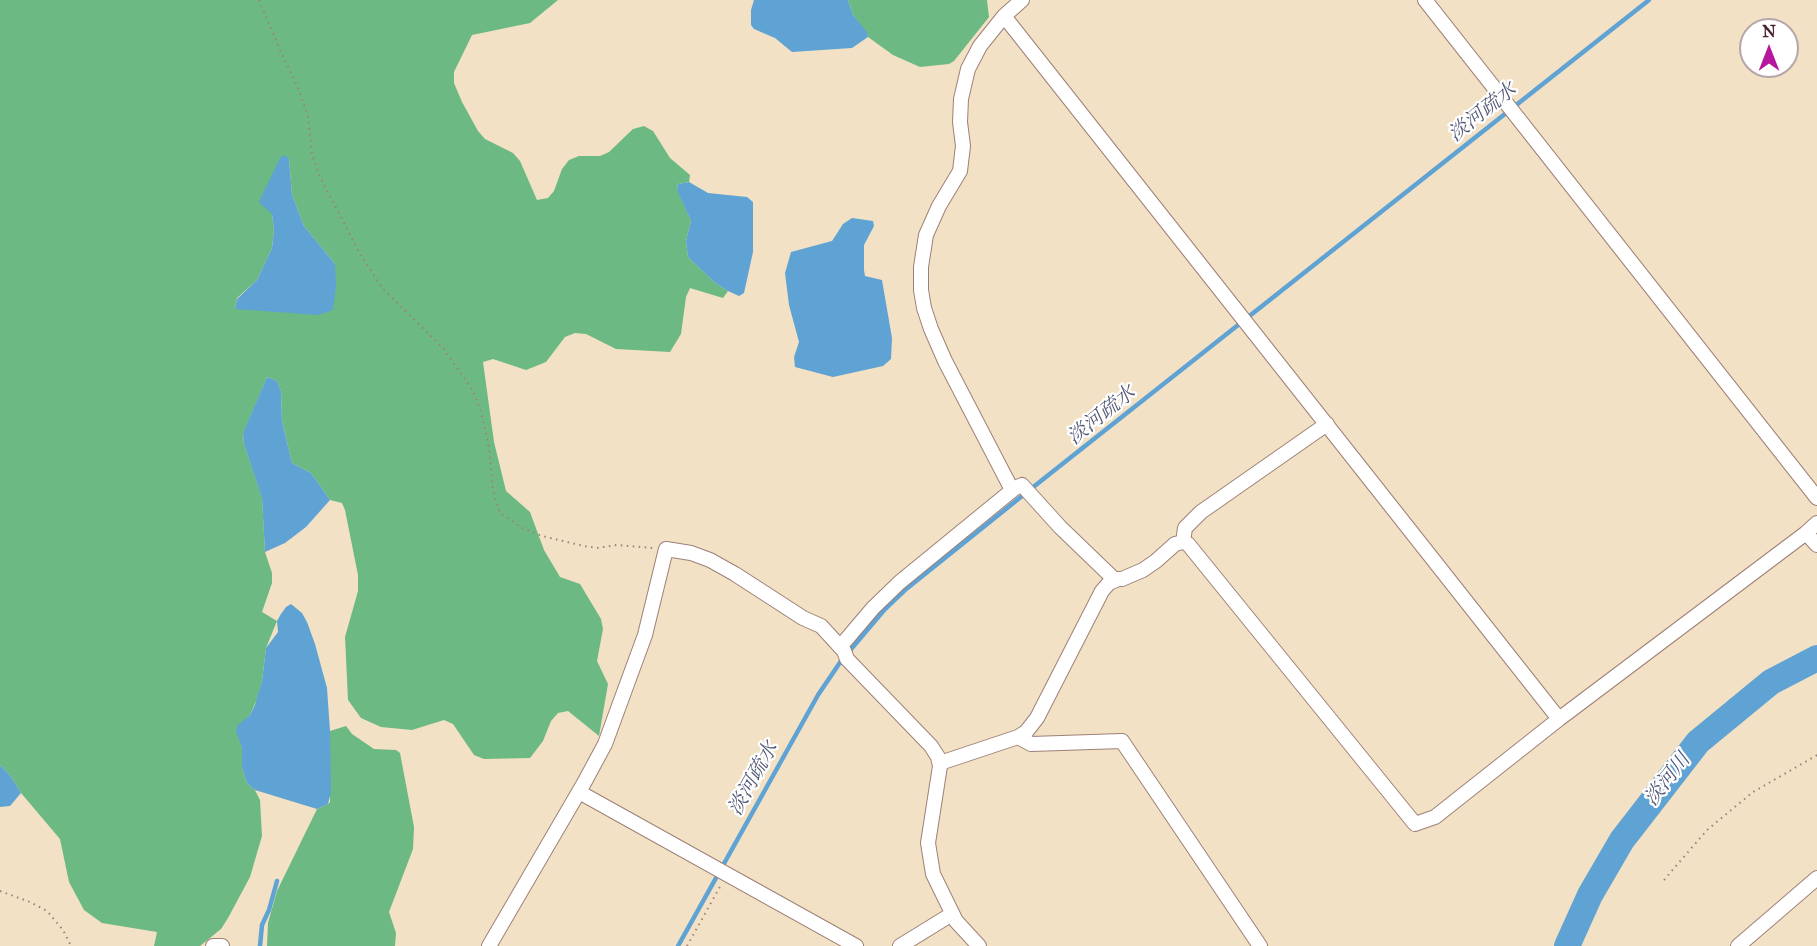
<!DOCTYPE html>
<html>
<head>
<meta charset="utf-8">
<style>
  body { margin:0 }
  #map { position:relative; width:1817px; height:946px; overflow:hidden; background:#f2e1c4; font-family:"IM FELL Great Primer",serif }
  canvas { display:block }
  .north { position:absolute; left:1739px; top:18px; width:60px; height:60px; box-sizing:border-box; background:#fff; border:2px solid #b7a5aa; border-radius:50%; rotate:0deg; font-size:16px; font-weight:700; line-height:24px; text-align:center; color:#4a1f2b }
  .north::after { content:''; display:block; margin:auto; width:21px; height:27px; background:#b5179e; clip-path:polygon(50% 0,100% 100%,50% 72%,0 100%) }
</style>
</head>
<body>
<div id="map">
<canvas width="1817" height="946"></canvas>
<div class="north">N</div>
</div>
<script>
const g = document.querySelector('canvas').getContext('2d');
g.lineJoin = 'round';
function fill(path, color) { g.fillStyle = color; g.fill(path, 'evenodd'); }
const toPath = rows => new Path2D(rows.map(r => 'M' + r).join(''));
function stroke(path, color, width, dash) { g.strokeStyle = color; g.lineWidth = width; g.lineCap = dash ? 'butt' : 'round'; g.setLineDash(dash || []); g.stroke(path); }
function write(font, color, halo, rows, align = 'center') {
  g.font = font + ' "IM FELL Great Primer","Noto Serif JP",serif'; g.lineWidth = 4.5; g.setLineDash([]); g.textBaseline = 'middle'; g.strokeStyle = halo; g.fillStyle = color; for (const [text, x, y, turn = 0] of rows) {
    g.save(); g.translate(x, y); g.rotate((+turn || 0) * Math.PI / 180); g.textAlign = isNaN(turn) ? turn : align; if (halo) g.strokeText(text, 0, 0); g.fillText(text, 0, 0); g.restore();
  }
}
fill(toPath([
  [0,0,558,0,530,23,472,35,454,72,454,83,462,102,478,131,485,139,513,153,520,161,537,200,548,198,554,191,562,169,569,160,579,156,600,156,609,152,633,129,644,126,653,131,670,158,690,175,689,182,678,184,677,189,691,221,686,241,688,257,714,282,728,291,723,298,690,288,686,297,681,334,670,352,616,349,586,334,575,333,565,337,546,362,526,370,493,359,483,362,494,442,506,491,530,512,544,550,560,577,580,584,601,619,603,629,597,661,608,684,599,736,568,711,558,713,551,721,543,741,530,758,484,759,474,755,453,724,444,720,412,730,381,727,361,718,348,700,345,637,358,591,358,575,345,510,342,503,330,500,311,473,292,463,282,421,281,391,277,381,267,377,243,434,244,444,262,497,265,552,272,573,272,583,262,612,277,621,266,648,262,681,258,697,250,715,243,722,240,740,242,748,242,768,247,783,255,790,260,800,262,836,250,877,228,918,221,929,200,946,154,946,157,932,102,923,84,910,69,882,60,839,21,793,10,775,0,765],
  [289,159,292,195,304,226,335,264,235,309,237,298,257,280,272,248,274,230,272,214],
  [848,0,987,0,989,17,954,61,949,64,920,67,893,55,868,37,866,32,853,15],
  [346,726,352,734,374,749,396,750,400,753,414,827,413,849,389,912,396,933,395,946,267,946,268,923,277,891,317,809,328,804,330,802,330,731]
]), '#6cb983');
fill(toPath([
  [754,0,848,0,853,15,867,32,868,37,852,48,792,52,775,38,754,29,751,25,751,10],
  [284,155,289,159,292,195,304,226,335,264,336,286,333,310,318,315,235,309,237,299,257,280,272,248,274,230,272,214,259,202,280,158],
  [689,182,708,193,747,197,753,202,753,252,744,293,739,296,728,291,714,282,688,257,686,241,691,221,677,190,678,184],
  [852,218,873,221,874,226,864,245,864,270,865,276,882,280,892,338,891,359,883,366,833,377,795,367,794,357,799,342,789,305,785,273,791,252,832,241,843,224],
  [267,377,277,381,281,391,282,421,292,463,311,473,330,500,306,527,285,543,265,552,262,498,244,444,243,433],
  [291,604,302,613,307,622,315,644,327,688,330,731,331,792,328,804,317,809,255,790,247,783,242,768,242,748,236,731,238,725,250,715,255,705,262,681,266,648,278,632,277,621,281,614,286,607],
  [0,765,10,775,21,793,10,806,0,807]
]), '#5fa2d4');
stroke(toPath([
  [260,946,262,925,269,910,277,881],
  [678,946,818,695,841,661,885,609,905,590,1032,488,1649,0]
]), '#5fa2d4', 4.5);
stroke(toPath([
  [1567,946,1590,895,1622,840,1698,742,1771,682,1817,658]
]), '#5fa2d4', 26);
const minor = toPath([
  [1425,0,1817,498],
  [1004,16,1559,719],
  [1012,490,945,361,931,329,924,308,921,290,921,267,926,235,939,206,960,171,963,146,960,122,961,99,968,69,980,46,1004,16,1022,0],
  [1806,533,1817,545],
  [1183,542,1185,528,1201,512,1327,424],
  [840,647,873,608,900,582,1015,488,1022,485,1060,527,1114,579,1122,579,1143,570,1156,561,1175,544,1183,542,1188,544,1415,824,1435,817,1559,719,1806,533,1817,523],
  [1018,737,1026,732,1037,718,1102,591,1109,583,1116,580],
  [940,763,1018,737,1031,744,1122,741,1260,946],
  [579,792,856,946],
  [213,946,222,946],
  [489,946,584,783,605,744,645,635,666,549,691,553,710,560,735,574,803,618,821,626,844,651,847,659,931,746,938,757,940,766,928,843,933,874,956,921,979,946],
  [900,946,952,914],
  [1738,946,1817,878]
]);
stroke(minor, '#9e8078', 16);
stroke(toPath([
  [259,0,281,52,299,90,308,116,312,154,320,177,361,256,383,289,444,349,473,391,481,412,489,447,493,491,500,513,522,528,542,536,584,546,597,548,617,545,653,548],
  [1664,880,1707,830,1753,792,1817,755],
  [0,891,30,902,47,911,63,930,71,946],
  [687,946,721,885]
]), '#9e8078', 2, [1.5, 4.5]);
stroke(minor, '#fff', 14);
write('italic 20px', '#535a77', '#fff', [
  ["淡河疏水",1483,113,-39],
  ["淡河疏水",1102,416,-39],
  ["淡河疏水",754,779,-61],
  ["淡河川",1668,780,-52]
]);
</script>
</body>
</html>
